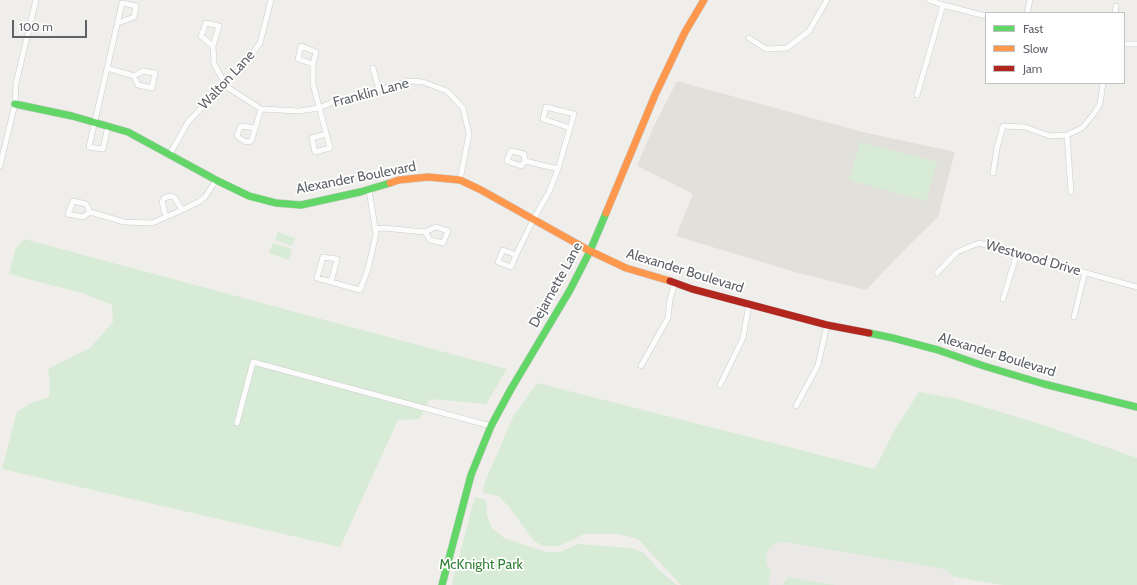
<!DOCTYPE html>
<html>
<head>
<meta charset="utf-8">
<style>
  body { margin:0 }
  #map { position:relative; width:1137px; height:585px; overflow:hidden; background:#efeeea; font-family:Cabin,sans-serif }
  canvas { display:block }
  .legend { position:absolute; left:985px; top:12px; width:140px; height:72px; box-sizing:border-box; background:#fff; border:1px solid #bfc1c3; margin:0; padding:5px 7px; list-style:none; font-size:12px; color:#5f6368 }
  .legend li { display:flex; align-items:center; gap:8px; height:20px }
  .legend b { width:20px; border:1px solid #bfc1c3 }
  .scale { position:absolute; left:12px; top:20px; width:75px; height:18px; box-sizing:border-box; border:2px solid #5f6368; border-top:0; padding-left:5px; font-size:12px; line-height:14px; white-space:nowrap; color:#5f6368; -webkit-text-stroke:3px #fff; paint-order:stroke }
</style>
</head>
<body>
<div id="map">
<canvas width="1137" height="585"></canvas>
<ul class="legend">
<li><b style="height:5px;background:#63d668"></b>Fast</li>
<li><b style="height:5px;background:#ff974d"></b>Slow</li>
<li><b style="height:5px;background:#b3261e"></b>Jam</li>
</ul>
<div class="scale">100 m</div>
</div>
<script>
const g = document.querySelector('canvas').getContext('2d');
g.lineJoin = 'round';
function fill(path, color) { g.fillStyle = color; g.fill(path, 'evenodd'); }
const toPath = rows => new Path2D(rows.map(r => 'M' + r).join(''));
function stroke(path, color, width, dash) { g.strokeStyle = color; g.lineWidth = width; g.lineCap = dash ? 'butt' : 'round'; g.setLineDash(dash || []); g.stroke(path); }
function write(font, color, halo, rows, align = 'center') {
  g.font = font + ' Cabin,sans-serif'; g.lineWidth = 3.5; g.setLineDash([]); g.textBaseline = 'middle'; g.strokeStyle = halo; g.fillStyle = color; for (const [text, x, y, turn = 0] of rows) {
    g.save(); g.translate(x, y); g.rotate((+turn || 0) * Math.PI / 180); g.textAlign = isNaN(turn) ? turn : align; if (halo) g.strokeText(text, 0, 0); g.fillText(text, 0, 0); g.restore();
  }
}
fill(toPath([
  [677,81,863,132,955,152,938,217,909,245,866,290,795,272,676,236,693,194,637,166,653,128]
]), '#e2e0da');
fill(toPath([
  [860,142,937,162,926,201,849,180],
  [278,232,295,238,292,246,275,240],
  [24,239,507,369,486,404,430,399,419,419,398,420,340,547,2,469,17,412,29,404,49,397,50,382,48,369,90,348,113,322,112,305,82,293,9,274,16,248],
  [273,243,292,249,289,260,269,253],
  [537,383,875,469,895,429,919,392,957,399,1040,424,1137,458,1137,585,1003,585,778,547,771,585,681,585,638,539,619,534,584,534,559,546,543,546,533,540,509,507,499,496,483,493,485,482,513,417],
  [475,497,486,500,487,515,492,528,504,538,546,552,560,552,578,544,631,548,644,553,659,570,677,585,453,585,452,583],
  [789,572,867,585,783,585]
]), '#d8ebd6');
stroke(toPath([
  [776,585,778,571,783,559]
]), '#eae9e7', 14);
stroke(toPath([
  [783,559,937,585]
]), '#eae9e7', 34);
const street = toPath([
  [929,0,943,5,986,16],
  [1027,13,1030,0],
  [1115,13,1116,6],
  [749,38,766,49,787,48,809,31,827,0],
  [1124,44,1137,44],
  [213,46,201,36,206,23,219,26,213,46,214,64,227,87,261,109,299,111,319,108,335,101,346,99,410,81,423,82,447,91,463,108,469,134,460,180],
  [313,64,298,59,301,46,316,52,313,64,313,84,330,148,315,152,312,138,326,134],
  [107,68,134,76,143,71,155,73,152,88,138,85,134,76],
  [373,68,379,90],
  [917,95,943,5],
  [108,126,103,149,89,147,122,3,136,6,134,17,118,23],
  [255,128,241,126,237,135,238,137,246,142,251,141,252,139,261,109],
  [1067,135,1071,192],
  [170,154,188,122,225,83,247,61,260,43,271,0],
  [525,161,521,166,507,161,511,151,524,154,525,161,558,169],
  [0,166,15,104,16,83,36,0],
  [993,173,997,148,1003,126,1025,127,1050,136,1067,135,1082,128,1093,115,1100,104,1103,83],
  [90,212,83,217,68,214,73,201,86,204,90,212,124,222,152,223,182,210,200,201,205,197,216,180],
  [166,217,162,202,164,198,171,196,174,197,182,210],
  [375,229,383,228,425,232,436,227,448,231,443,243,430,240,425,232],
  [516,255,511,267,498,262,503,250,516,255,533,220,549,192,558,169,574,114,546,107,543,119,570,128],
  [937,273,957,252,979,243,1137,287],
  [331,282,337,259,323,257,317,278,360,290,368,269,376,234,369,190],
  [1003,299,1017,253],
  [1074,317,1085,272],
  [641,366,668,318,670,299,675,283],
  [720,385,743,338,749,304],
  [796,406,818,365,827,325],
  [237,423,253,362,491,426]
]);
const fast = toPath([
  [15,104,72,116,128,132,216,180,249,196,276,203,301,205,360,192,390,183],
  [869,333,893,338,938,350,984,366,1044,384,1137,407],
  [442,585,471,475,491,426,511,389,570,290,590,251,606,213]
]);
const slow = toPath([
  [390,183,399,180,428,177,460,180,481,190,590,251,626,268,670,281],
  [606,213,655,95,685,32,704,0]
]);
const jam = toPath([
  [670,281,692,289,827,325,869,333]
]);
stroke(street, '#cbcccc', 6);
stroke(fast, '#cacacb', 8);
stroke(slow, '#cacacb', 8);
stroke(jam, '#cacacb', 8);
stroke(street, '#fdfcfc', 5);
stroke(fast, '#63d668', 7);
stroke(slow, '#ff974d', 7);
stroke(jam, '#b3261e', 7);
write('14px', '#5f6368', '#fff', [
  ["Walton Lane",227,80,-47],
  ["Franklin Lane",371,93,-15],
  ["Alexander Boulevard",356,178,-11],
  ["Westwood Drive",1033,258,16],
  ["Alexander Boulevard",685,271,17],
  ["Dejarnette Lane",556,285,-61],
  ["Alexander Boulevard",997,355,17]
]);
write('14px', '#348238', '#fff', [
  ["McKnight Park",481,565]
]);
</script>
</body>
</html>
